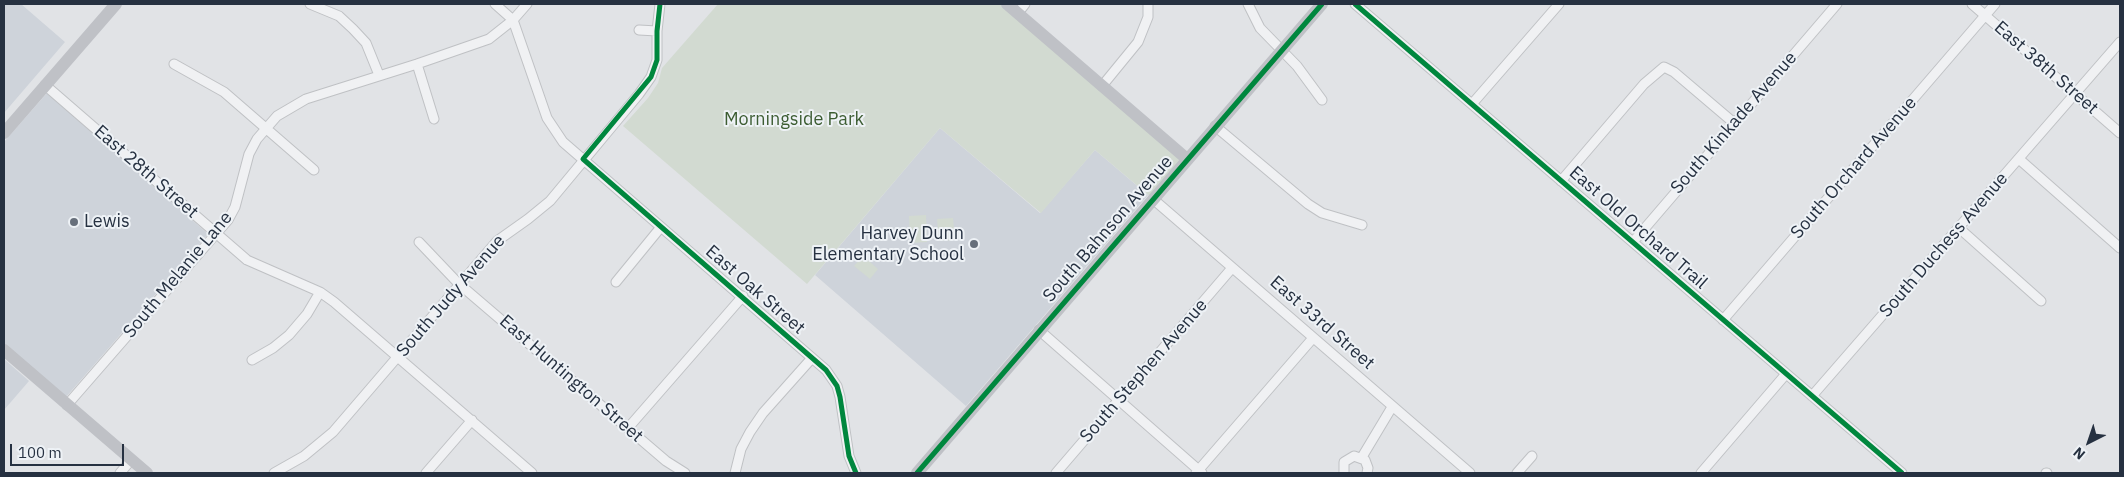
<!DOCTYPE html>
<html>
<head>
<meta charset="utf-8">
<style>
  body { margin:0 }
  #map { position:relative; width:2124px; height:477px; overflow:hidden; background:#e1e3e6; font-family:"IBM Plex Sans",sans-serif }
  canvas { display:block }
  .frame { position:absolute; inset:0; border:5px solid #263141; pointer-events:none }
  .north { position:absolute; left:2064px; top:417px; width:50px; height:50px; -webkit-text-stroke:4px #eef2f6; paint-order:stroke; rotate:221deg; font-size:14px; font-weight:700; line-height:20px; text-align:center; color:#263141 }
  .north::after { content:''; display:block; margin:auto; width:18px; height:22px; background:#263141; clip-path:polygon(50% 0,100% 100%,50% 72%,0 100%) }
  .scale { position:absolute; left:10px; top:444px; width:114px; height:22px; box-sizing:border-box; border:2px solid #263141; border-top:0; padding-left:6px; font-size:15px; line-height:18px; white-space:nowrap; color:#263141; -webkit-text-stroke:4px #eef2f6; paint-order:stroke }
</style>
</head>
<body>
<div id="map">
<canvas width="2124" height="477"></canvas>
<div class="frame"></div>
<div class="north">N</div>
<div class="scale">100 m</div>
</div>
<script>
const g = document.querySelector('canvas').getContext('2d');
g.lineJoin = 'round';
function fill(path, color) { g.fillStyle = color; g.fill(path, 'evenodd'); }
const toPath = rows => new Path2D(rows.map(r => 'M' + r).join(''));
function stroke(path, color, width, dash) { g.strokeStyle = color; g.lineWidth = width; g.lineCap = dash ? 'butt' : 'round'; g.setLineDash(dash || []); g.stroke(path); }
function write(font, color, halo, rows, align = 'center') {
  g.font = font + ' "IBM Plex Sans",sans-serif'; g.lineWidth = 4; g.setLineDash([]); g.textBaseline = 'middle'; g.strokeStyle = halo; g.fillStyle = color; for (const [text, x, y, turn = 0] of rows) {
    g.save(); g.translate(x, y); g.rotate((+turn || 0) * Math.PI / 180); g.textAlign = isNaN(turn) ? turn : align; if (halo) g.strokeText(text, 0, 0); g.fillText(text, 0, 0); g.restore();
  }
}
fill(toPath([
  [4,4,21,4,65,42,4,113],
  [47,93,208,234,66,397,4,343,4,142],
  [940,128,1040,213,1095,150,1148,195,966,406,815,275],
  [4,359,29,381,4,410]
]), '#ced3da');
fill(toPath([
  [718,4,1000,4,1187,159,1153,199,1095,150,1041,213,940,128,807,284,623,126,648,98,658,83,662,68],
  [926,215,927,242,910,243,909,216],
  [953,218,955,240,939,241,937,219],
  [863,256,878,269,870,279,854,266]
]), '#d2dad1');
const street = toPath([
  [310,4,339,16,353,29,366,43,379,75],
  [495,4,513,20,547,118,563,142,826,370,837,386,840,397,849,456,856,473],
  [1248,4,1260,28,1297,66,1322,100],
  [1355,4,1902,473],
  [1972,4,2120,133],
  [1018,13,1025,4],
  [639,30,657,31],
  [174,64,224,92,314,170],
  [417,64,434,119],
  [45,85,247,260,320,292,334,302,532,473],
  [1102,86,1138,42,1148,17,1148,4],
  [1472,104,1559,4],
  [1215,126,1308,204,1322,213,1362,225],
  [2019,159,2120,248],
  [1561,181,1644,84,1664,67,1674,72,1734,123],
  [1153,199,1470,473],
  [1959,228,2041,301],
  [419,242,458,283,666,461,685,473],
  [1633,242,1837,4],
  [616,282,661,227],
  [1723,320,1995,4],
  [1039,330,1202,473],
  [252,360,273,348,289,335,307,314,320,292],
  [1812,396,2120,42],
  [67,405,228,220,235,207,249,154,257,139,277,116,306,99,417,64,489,39,513,20,527,4],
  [628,428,743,296],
  [1362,457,1392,407],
  [120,473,131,460],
  [274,473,304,456,333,432,497,241,528,219,550,201,639,94,651,77,657,60,657,31,660,4],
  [426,473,472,420],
  [735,473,741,449,750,432,763,413,812,358],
  [1056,473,1232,268],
  [1196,473,1313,338],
  [1344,473,1344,462,1354,456,1365,460,1368,468,1367,473],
  [1517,473,1532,456],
  [1701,473,1786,374],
  [2046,473,2047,473]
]);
stroke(street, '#bfc1c4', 11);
stroke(street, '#f0f1f3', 9);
stroke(toPath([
  [1007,4,1187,159],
  [4,133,116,4],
  [4,350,147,473],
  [917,473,1322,4]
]), '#bfc1c6', 12);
stroke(toPath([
  [660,4,657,31,657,60,651,77,583,159,826,370,837,386,840,397,849,456,856,473],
  [1355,4,1902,473],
  [917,473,1322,4]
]), '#00873e', 5);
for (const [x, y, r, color] of [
  [74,222,5,"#676f7b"],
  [974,244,5,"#676f7b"]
]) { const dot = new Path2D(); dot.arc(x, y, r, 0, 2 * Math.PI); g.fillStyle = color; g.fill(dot); stroke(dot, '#eef2f6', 2); }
write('18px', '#263141', '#eef2f6', [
  ["East 38th Street",2046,68,41],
  ["South Kinkade Avenue",1734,123,-49],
  ["South Orchard Avenue",1854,168,-49],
  ["East 28th Street",146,172,41],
  ["East Old Orchard Trail",1638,228,41],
  ["South Bahnson Avenue",1108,229,-49],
  ["South Duchess Avenue",1944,245,-49],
  ["South Melanie Lane",178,275,-50],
  ["East Oak Street",755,290,41],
  ["South Judy Avenue",451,296,-49],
  ["East 33rd Street",1322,323,41],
  ["South Stephen Avenue",1144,371,-49],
  ["East Huntington Street",571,379,41]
]);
write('18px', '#3d5d33', '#eef2f6', [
  ["Morningside Park",794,120]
]);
write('18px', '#263141', '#eef2f6', [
  ["Lewis",84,222],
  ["Harvey Dunn",964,234,"right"],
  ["Elementary School",964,255,"right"]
], 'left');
</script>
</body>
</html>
